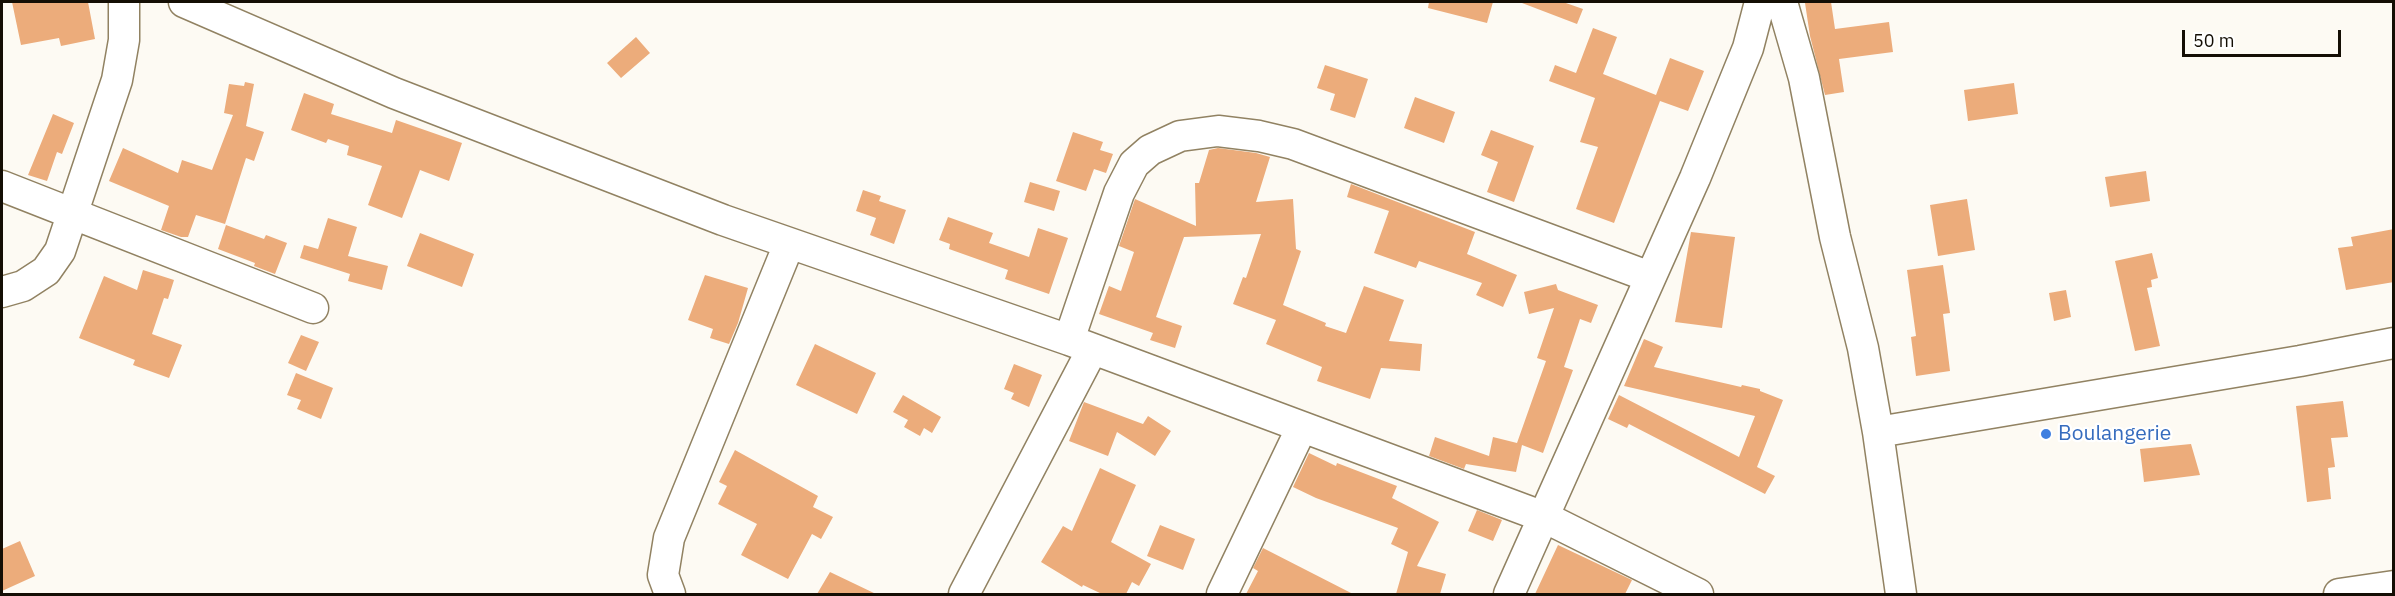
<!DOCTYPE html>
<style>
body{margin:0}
#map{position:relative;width:2395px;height:596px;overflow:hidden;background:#fdfaf3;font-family:"IBM Plex Sans",sans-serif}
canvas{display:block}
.frame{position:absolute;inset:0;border:3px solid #140e04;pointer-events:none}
.scale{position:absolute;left:2182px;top:30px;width:159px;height:27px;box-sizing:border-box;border:3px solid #140e04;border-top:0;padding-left:8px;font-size:18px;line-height:21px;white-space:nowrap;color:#140e04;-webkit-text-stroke:4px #fff;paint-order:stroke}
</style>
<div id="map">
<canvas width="2395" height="596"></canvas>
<div class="frame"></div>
<div class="scale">50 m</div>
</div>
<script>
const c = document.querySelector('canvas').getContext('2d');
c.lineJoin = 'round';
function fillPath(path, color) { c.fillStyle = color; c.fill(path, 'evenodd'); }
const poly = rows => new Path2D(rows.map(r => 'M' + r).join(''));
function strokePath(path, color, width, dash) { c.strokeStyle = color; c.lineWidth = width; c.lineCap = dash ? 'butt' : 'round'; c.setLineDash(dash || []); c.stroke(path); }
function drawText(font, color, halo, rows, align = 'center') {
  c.font = font + ' "IBM Plex Sans",sans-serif'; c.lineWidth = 4.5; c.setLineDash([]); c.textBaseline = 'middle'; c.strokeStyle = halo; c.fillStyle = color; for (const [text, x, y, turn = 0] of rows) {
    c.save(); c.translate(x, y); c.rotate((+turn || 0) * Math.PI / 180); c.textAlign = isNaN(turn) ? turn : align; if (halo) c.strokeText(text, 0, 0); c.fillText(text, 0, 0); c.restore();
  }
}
const building = poly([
 [12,2,88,2,95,39,61,46,59,38,21,45],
 [1429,2,1493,2,1487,23,1428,8],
 [1522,2,1563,2,1583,9,1577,24,1522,3],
 [1819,2,1831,2,1835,29,1889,22,1893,52,1839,59,1844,92,1825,95,1810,36,1805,3],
 [1593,28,1617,37,1603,74,1656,95,1670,58,1704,71,1688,111,1660,101,1614,223,1576,209,1598,147,1580,142,1595,98,1549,81,1555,65,1576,73],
 [636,37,650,53,621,78,607,63],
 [1325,65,1368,79,1355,118,1330,110,1335,94,1317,88],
 [245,82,254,84,246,126,264,132,254,161,246,158,225,224,196,215,188,237,181,237,161,230,169,206,109,181,123,148,178,173,182,160,212,170,233,115,224,113,229,84,244,86],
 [2014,83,2018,114,1968,121,1964,90],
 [304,93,334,104,331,114,392,133,396,120,462,143,449,181,420,170,402,218,368,205,382,166,347,155,349,146,328,139,326,143,291,130],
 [1415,97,1455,112,1444,143,1404,128],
 [53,114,74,123,62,154,57,152,47,181,28,175],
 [1491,130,1534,146,1514,202,1487,192,1498,162,1481,155],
 [1073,132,1103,142,1100,150,1113,154,1106,173,1094,169,1086,191,1056,181],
 [1218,148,1256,153,1270,157,1256,202,1293,199,1296,249,1301,251,1283,305,1326,323,1325,326,1346,333,1364,286,1404,300,1389,341,1422,344,1420,371,1381,368,1370,399,1317,381,1322,367,1266,344,1276,320,1233,304,1243,277,1246,278,1261,234,1184,237,1156,317,1182,326,1175,348,1150,340,1153,333,1099,314,1109,286,1121,291,1134,252,1119,246,1135,199,1196,226,1195,183,1199,183,1209,150],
 [2146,171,2150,201,2110,207,2105,177],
 [1030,182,1060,191,1054,211,1024,202],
 [1351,184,1475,232,1467,254,1517,275,1503,307,1476,295,1482,283,1419,261,1416,268,1374,253,1389,211,1347,197],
 [863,190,881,196,879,201,906,210,894,244,870,235,876,218,856,211],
 [1967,199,1975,250,1938,256,1930,205],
 [948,217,993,233,989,243,1029,257,1038,228,1068,238,1049,294,1005,279,1008,270,949,249,950,244,939,240],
 [328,218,357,227,348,256,388,266,382,290,348,281,350,274,300,258,304,245,318,249],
 [226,225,264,239,266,235,287,243,275,274,254,266,255,263,218,249],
 [2394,229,2394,282,2346,290,2338,248,2353,246,2351,237],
 [1691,232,1735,237,1722,328,1675,322],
 [420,233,474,254,462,287,407,266],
 [2152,253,2158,278,2151,280,2152,287,2147,288,2160,346,2135,351,2115,261],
 [1943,265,1950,313,1943,314,1950,371,1916,376,1911,337,1916,336,1907,270],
 [143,270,174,280,168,299,164,298,152,334,182,345,169,378,133,365,135,360,79,338,104,276,137,290],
 [705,275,748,288,738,323,729,344,710,338,713,329,688,320],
 [1556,284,1558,290,1598,305,1591,323,1580,319,1564,367,1573,370,1543,453,1522,445,1516,472,1466,464,1464,469,1429,456,1435,437,1489,456,1493,437,1517,443,1546,361,1537,358,1554,308,1529,314,1524,292],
 [2066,290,2071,317,2054,321,2049,293],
 [301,335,319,342,306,371,288,363],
 [1644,339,1663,347,1654,367,1741,387,1742,385,1760,389,1760,391,1783,400,1757,467,1775,476,1765,494,1629,424,1627,428,1608,419,1619,395,1739,457,1755,416,1624,386],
 [815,344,876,373,857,414,796,385],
 [1014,364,1042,375,1029,407,1011,399,1014,393,1004,389],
 [296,373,333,388,321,419,297,409,301,400,287,395],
 [903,395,941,417,932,433,924,428,920,436,904,427,908,420,893,412],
 [2343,401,2348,437,2331,438,2335,467,2328,468,2331,499,2307,502,2296,406],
 [1084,402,1143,424,1148,416,1171,431,1155,456,1117,432,1108,456,1069,441],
 [2191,444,2200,475,2144,482,2140,449],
 [735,450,818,496,813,507,833,517,821,539,812,534,788,579,741,555,757,524,718,504,727,486,719,482],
 [1309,453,1336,466,1337,463,1397,486,1392,498,1439,522,1417,566,1446,574,1440,594,1396,594,1408,552,1391,544,1398,528,1316,498,1293,487],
 [1100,468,1136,485,1111,542,1151,564,1139,586,1132,582,1126,594,1102,594,1083,585,1082,587,1041,562,1063,526,1072,531],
 [1477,510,1502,520,1493,541,1468,531],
 [1160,525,1195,539,1183,570,1147,556],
 [20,541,35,576,2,591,2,549],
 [1558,545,1632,580,1625,594,1535,594],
 [1263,548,1353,594,1246,594,1258,571,1253,568],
 [830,572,876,594,817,594]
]);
const minor = poly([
 [184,2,394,93,723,220,1069,340,1544,517,1698,594],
 [1782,2,1804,78,1835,237,1863,348,1878,432,1901,594],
 [2,186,313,308],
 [2,292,23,286,46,271,60,251,117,80,124,40,124,2],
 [1069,340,1119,193,1134,164,1150,150,1180,136,1218,131,1259,136,1293,144,1650,277],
 [1878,432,2300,361,2394,343],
 [670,594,663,575,669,538,789,244],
 [964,594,1092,350],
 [1222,594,1302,427],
 [1509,594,1695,178,1748,48,1760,2],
 [2339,594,2394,586]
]);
const markers = [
 [2046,434,6,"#3f7fe0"]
];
const shopNames = [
 ["Boulangerie",2058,434]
];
fillPath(building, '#ecac7b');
strokePath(minor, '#918262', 33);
strokePath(minor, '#fff', 30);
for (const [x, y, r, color] of markers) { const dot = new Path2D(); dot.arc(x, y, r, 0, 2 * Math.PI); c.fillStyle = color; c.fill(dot); strokePath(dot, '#fff', 2); }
drawText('21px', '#366cbe', '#fff', shopNames, 'left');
</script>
